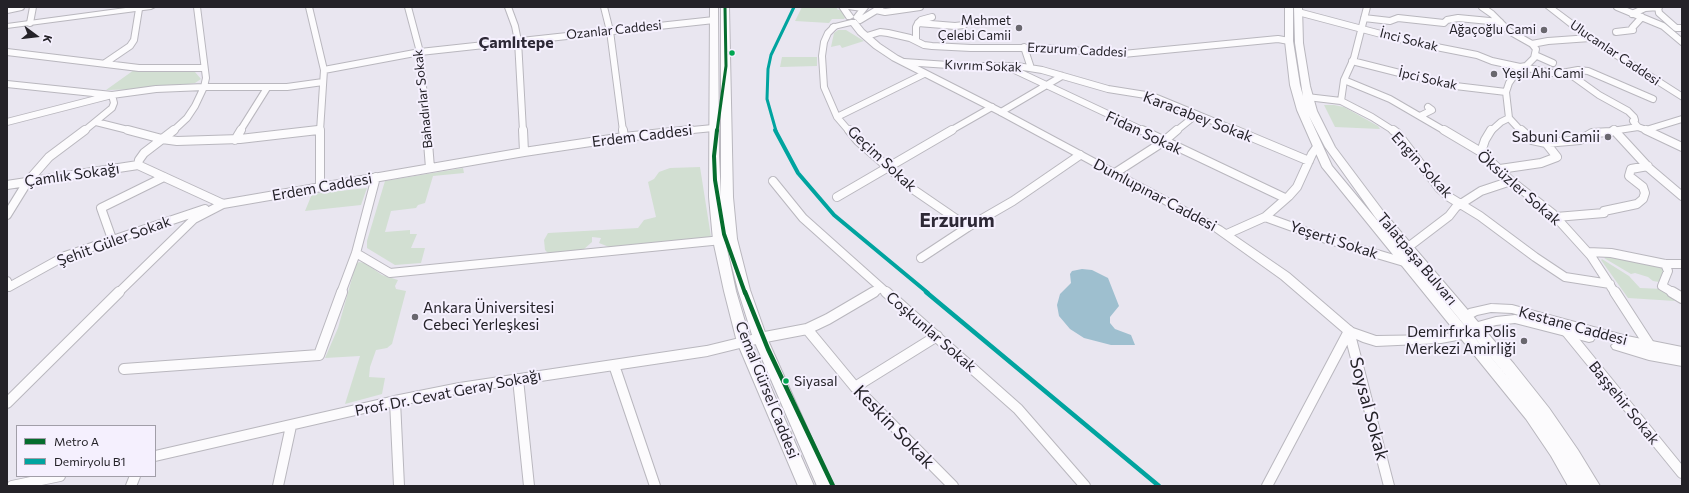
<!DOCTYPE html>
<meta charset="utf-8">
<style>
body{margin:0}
#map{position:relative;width:1689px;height:493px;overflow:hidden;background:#e9e6f0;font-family:Commissioner,sans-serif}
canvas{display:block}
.frame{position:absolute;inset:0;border:8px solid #242228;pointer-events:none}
.legend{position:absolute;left:16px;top:425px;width:140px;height:52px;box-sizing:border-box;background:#f5f0fe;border:1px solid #a19ea8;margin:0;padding:5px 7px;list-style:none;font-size:12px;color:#242228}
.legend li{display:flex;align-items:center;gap:8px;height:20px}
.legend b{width:20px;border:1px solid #a19ea8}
.north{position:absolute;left:16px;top:16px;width:40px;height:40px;-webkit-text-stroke:3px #f5f0fe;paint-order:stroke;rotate:105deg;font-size:11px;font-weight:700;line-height:16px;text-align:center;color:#242228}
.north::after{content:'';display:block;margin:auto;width:14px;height:18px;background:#242228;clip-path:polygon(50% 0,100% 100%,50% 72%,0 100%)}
</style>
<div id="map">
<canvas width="1689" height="493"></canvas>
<div class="frame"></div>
<ul class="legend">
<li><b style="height:5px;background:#056d2e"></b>Metro A</li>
<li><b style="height:5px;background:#00a49f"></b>Demiryolu B1</li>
</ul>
<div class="north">K</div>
</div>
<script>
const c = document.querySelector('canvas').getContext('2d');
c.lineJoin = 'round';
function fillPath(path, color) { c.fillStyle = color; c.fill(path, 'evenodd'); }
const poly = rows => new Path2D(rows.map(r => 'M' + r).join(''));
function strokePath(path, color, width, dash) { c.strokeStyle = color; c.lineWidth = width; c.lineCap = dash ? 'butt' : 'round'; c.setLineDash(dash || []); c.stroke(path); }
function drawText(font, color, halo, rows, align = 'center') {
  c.font = font + ' Commissioner,sans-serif'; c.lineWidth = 4; c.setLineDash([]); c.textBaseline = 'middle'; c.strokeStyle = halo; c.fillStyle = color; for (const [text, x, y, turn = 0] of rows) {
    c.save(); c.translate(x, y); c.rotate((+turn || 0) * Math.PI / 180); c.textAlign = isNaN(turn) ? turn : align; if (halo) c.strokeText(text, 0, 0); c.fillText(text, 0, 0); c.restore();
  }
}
const green = poly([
 [802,7,836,7,838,10,842,9,846,16,844,19,832,19,829,23,795,21],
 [838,30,846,30,864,41,842,48,840,45,831,47,834,33],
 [782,57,817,57,817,66,780,67],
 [134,70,195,72,201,79,195,83,175,86,145,89,106,90],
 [1324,105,1334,105,1344,107,1378,126,1380,129,1335,127],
 [700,167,711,237,609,247,599,243,601,238,592,237,592,242,583,250,548,253,545,250,544,240,548,233,638,228,644,220,656,217,648,182,654,179,659,172,670,168],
 [463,168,464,173,433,176,425,203,418,205,416,208,391,211,385,232,410,230,410,234,417,234,411,248,425,248,421,263,395,265,367,248,367,241,385,181],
 [367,188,361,205,305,211,312,194],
 [1610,254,1661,267,1664,269,1659,282,1653,281,1648,277,1635,273,1631,274,1604,258],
 [1602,259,1629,276,1640,288,1663,289,1675,301,1628,298,1601,260],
 [359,262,365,263,382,275,398,280,395,286,396,289,406,291,392,344,387,348,376,350,370,367,369,377,385,378,382,394,345,404,360,356,325,358,338,328,356,264]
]);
const water = poly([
 [1082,269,1092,270,1108,278,1119,306,1110,317,1110,323,1115,329,1131,335,1135,345,1111,345,1084,338,1070,329,1059,316,1057,305,1060,294,1071,283,1070,274,1072,271]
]);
const minorFar2 = poly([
 [309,7,324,70,320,131],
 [408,7,420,52,427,131],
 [508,7,515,26,518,41,523,131],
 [604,7,610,31,623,131],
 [1482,7,1492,14,1509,31,1532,44,1536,49,1534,58,1526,66,1520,67,1509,83,1506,92,1509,118],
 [1617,7,1663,26,1682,42],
 [1658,7,1659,13,1676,28,1682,28],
 [7,10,21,7],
 [876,10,885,12,920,7],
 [1298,12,1411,42,1477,55,1492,61,1520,67],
 [1632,14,1645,8,1659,7],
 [857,17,865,7],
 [1364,18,1390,21,1398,18,1444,23,1447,20,1458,18,1500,22],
 [860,20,880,8],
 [30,23,33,7],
 [918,23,955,26,964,25],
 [834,27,828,33,824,42,822,56,824,87,837,117,849,131],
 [1616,32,1633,30,1632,28,1642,17],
 [867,36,880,32,888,33,910,38,924,45,932,46,971,48,1044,48,1123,54,1278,39,1289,41],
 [916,40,916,27,918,23,921,20,932,17],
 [1532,44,1548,41,1590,38],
 [1024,47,1031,68],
 [7,52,139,68,204,68],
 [1535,55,1553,63],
 [1352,61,1447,85,1506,92],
 [904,62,963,66,1017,66,1042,70,1108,89,1152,96,1237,131],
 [105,63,130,46,134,40,139,9],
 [1006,66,1144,131],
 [1522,67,1552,73,1567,72,1599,95,1628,111,1634,117,1635,120,1633,121,1638,127],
 [324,70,420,52,714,20],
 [1567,72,1578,70,1588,71,1653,99],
 [1344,80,1390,99,1445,131],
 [7,84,112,95,156,89,204,87,287,87,323,82],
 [1307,97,1341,101,1372,117,1394,131],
 [1341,101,1344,80,1354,58,1367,7],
 [1001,112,1062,76],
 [1420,116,1432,110,1428,107],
 [837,117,924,74],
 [1509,118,1521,131],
 [7,122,112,95,114,103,112,108,84,131],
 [96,122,132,131],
 [1614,130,1615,131],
 [1646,130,1648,131],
 [173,131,187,118,195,106,204,87,206,78,197,7],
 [240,131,267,88],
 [310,131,320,130],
 [682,131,713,128],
 [950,131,992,107],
 [1176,131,1196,115],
 [1491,131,1501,122,1509,118],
 [1612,131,1638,127,1646,130,1682,119]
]);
const minorFar1 = poly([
 [128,130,162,139,177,141,240,139,318,130],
 [174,130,144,153,139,160,138,165,223,204],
 [320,130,320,187],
 [427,130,430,168],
 [523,130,524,152],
 [623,130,624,137],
 [849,130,858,141,914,190,968,227],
 [1142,130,1285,198],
 [1235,130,1309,161],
 [1393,130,1397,133,1439,188,1449,197,1480,216,1535,257,1565,277,1610,284],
 [1444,130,1481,152,1511,181,1553,214,1591,256,1615,293],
 [1521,130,1532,140,1546,143],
 [1614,130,1649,168,1682,196],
 [1646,130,1682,147],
 [235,140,241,130],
 [1481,152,1485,140,1491,130],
 [1500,169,1541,163,1557,157,1546,143,1580,140,1592,133,1611,132,1614,130],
 [1115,173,1163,142,1177,130],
 [773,181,803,218,887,293],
 [7,185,138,165],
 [837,197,952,130],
 [7,215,28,181,49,157,85,130],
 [1265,217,1326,239,1404,262],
 [1556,217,1604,213,1604,211,1637,204,1643,199,1645,193,1643,187,1629,176,1631,169,1648,166],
 [1227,234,1265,217,1289,196,1297,187,1312,154,1317,147],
 [112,239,101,208,164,177],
 [1407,248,1449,216,1456,207,1481,191,1511,181],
 [1588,252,1611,253,1665,264,1682,264],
 [356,253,390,273,722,240],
 [921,258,968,227,1013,201,1080,155],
 [1665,264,1668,271,1662,286,1674,293],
 [7,281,9,287,65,256,205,209],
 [118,293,194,219,223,204,524,152,624,137,691,130],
 [341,293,356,253,376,177],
 [872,293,881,288]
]);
const minor = poly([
 [886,292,1018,409,1085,486],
 [1615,292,1650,346],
 [1672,292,1682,298],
 [807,329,855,387,953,486],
 [1349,331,1389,486],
 [1567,332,1682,473],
 [614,365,655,486],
 [124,369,319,355,342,292],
 [518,379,529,486],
 [855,387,937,336],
 [395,401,399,486],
 [7,403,119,292],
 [155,456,395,401,460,388,707,351,760,338,807,329,828,319,874,292],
 [12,486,60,476],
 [131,486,135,476],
 [278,486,291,426],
 [1267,486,1349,331]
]);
const secondary = poly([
 [133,7,155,7,151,9,7,28,7,24,133,7],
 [839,7,863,7,866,9,862,11,848,9,854,17,850,19,847,19,839,7],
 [1545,7,1554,7,1593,36,1682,93,1682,100,1587,40,1545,7],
 [851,20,856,20,864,30,880,44,898,56,1004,110,1222,227,1289,273,1353,328,1376,336,1441,335,1456,332,1464,329,1468,330,1470,333,1463,339,1441,343,1376,346,1363,342,1345,334,1281,279,1214,231,998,114,892,60,874,48,858,34,851,25,834,29,830,27,831,25,851,20],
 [1491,304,1512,305,1627,336,1682,347,1682,366,1649,360,1613,349,1611,346,1615,342,1594,336,1595,338,1593,341,1589,342,1515,323,1496,325,1475,331,1471,330,1469,327,1471,324,1496,317,1515,315,1540,321,1512,313,1491,312,1477,315,1466,321,1462,320,1460,317,1469,309,1491,304]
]);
const primary = poly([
 [710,7,718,7,719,156,721,197,725,240,736,291,751,342,814,486,798,486,737,342,724,291,713,240,709,197,710,7],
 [721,7,729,7,733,197,737,239,750,290,767,338,833,486,817,486,753,338,738,290,725,239,721,197,721,7],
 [1285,7,1293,7,1293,41,1300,85,1303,96,1295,43,1294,7,1302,7,1303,43,1310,86,1317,111,1335,147,1383,211,1514,364,1549,408,1578,450,1600,486,1568,486,1551,456,1526,419,1322,167,1297,110,1290,85,1285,41,1285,7],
 [1309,116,1325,147,1375,217,1514,385,1332,166,1309,116]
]);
const rail1Far2 = poly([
 [776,131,767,99,768,69,771,55,794,7]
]);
const rail1Far1 = poly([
 [775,130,798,173,834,215,928,293]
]);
const rail1 = poly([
 [926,292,1159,486]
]);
const metro1Far2 = poly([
 [717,131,726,66,725,7]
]);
const metro1Far1 = poly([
 [717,130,714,156,715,180,724,234,745,293]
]);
const metro1 = poly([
 [745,292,768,349,833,486]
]);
const markers = [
 [1019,28,4,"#69676e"],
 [1544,30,4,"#69676e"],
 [732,53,3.5,"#00a651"],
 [1494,74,4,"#69676e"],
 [1608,137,4,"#69676e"],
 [415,317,4,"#69676e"],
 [1524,341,4,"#69676e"],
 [786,381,3.5,"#00a651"]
];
const farPoinames = [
 ["Mehmet",1011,21],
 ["Çelebi Camii",1011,36],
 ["Ağaçoğlu Cami",1536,30],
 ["Yeşil Ahi Cami",1502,74,"left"]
];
const farStreetnames = [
 ["Ozanlar Caddesi",614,30,-6],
 ["İnci Sokak",1409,40,14],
 ["Erzurum Caddesi",1077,50,3],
 ["Ulucanlar Caddesi",1615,53,34],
 ["Kıvrım Sokak",983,66,2],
 ["İpci Sokak",1428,79,13],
 ["Bahadırlar Sokak",423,99,-96]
];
const busNames = [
 ["Siyasal",794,381]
];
const streetNames = [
 ["Karacabey Sokak",1198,117,21],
 ["Fidan Sokak",1144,133,25],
 ["Erdem Caddesi",642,136,-7],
 ["Geçim Sokak",882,159,43],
 ["Engin Sokak",1422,165,48],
 ["Çamlık Sokağı",72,175,-8],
 ["Erdem Caddesi",322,187,-10],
 ["Öksüzler Sokak",1519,188,41],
 ["Dumlupınar Caddesi",1155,195,28],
 ["Yeşerti Sokak",1334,240,18],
 ["Şehit Güler Sokak",114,241,-20],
 ["Talatpaşa Bulvarı",1417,259,50],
 ["Kestane Caddesi",1573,326,15],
 ["Coşkunlar Sokak",931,332,41],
 ["Cemal Gürsel Caddesi",767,390,68],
 ["Prof. Dr. Cevat Geray Sokağı",448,393,-11],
 ["Başşehir Sokak",1624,403,51]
];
const poiNames = [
 ["Sabuni Camii",1600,137],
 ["Ankara Üniversitesi",423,308,"left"],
 ["Cebeci Yerleşkesi",423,325,"left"],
 ["Demirfırka Polis",1516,332],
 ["Merkezi Amirliği",1516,349]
];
const farDistrictnames = [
 ["Çamlıtepe",516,43]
];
const nearStreetnames = [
 ["Soysal Sokak",1369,409,75],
 ["Keskin Sokak",894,427,46]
];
const districtNames = [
 ["Erzurum",957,221]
];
fillPath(green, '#d2dfd2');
fillPath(water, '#9ebfcf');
strokePath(minorFar2, '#b9b7be', 8);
strokePath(minorFar1, '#b9b7be', 10);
strokePath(minor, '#b9b7be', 12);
strokePath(secondary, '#b9b7be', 2);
strokePath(primary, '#b9b7be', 2);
strokePath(minorFar2, '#fcfbfd', 6);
strokePath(minorFar1, '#fcfbfd', 8);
strokePath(minor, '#fcfbfd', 10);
fillPath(secondary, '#fcfbfd');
fillPath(primary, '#fcfbfd');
strokePath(rail1Far2, '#00a49f', 3);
strokePath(rail1Far1, '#00a49f', 4);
strokePath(rail1, '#00a49f', 4.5);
strokePath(metro1Far2, '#056d2e', 3);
strokePath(metro1Far1, '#056d2e', 4);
strokePath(metro1, '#056d2e', 4.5);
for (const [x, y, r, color] of markers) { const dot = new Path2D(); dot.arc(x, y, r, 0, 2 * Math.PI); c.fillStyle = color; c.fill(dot); strokePath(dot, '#f5f0fe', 1.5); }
drawText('13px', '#242228', '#f5f0fe', farPoinames, 'right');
drawText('13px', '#242228', '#f5f0fe', farStreetnames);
drawText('14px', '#242228', '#f5f0fe', busNames, 'left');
drawText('15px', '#242228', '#f5f0fe', streetNames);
drawText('15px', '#242228', '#f5f0fe', poiNames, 'right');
drawText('bold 16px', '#2e2937', '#f5f0fe', farDistrictnames);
drawText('18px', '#242228', '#f5f0fe', nearStreetnames);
drawText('bold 19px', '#2e2937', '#f5f0fe', districtNames);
</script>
